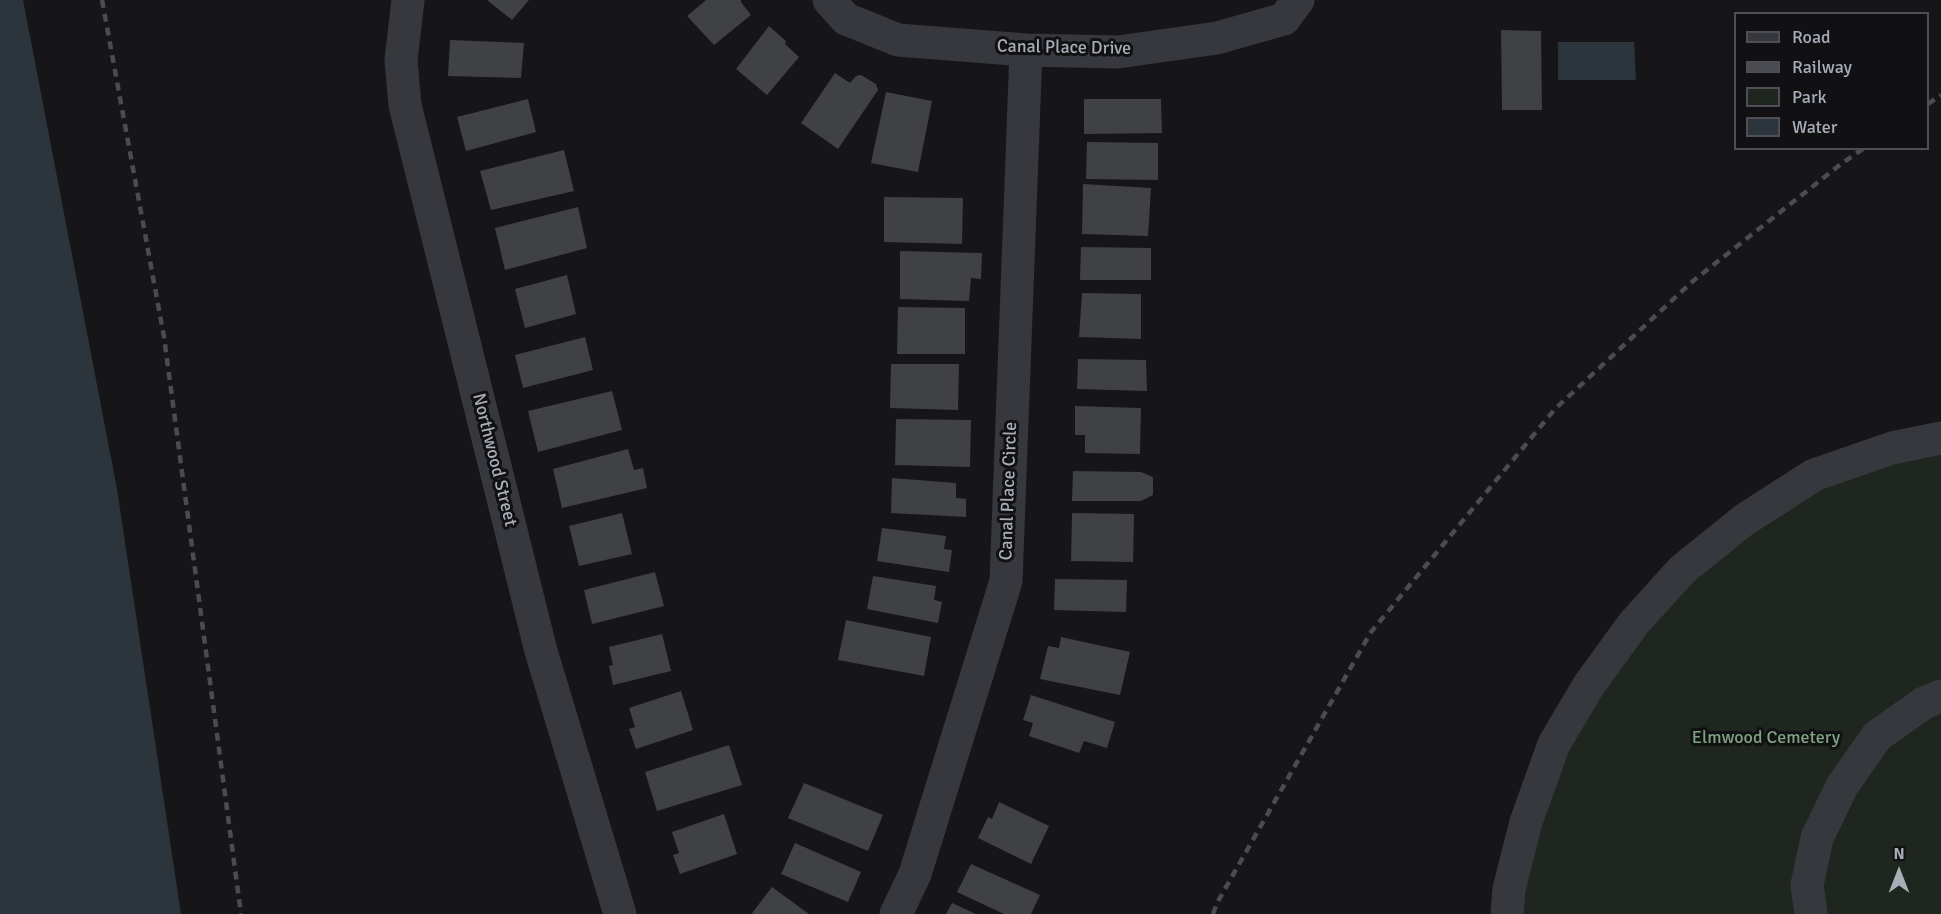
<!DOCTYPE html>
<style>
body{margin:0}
#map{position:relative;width:1941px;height:914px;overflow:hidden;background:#161618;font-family:Signika,sans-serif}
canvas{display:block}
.legend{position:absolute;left:1734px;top:12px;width:195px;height:138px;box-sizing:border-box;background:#111113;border:2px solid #4d4f55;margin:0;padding:8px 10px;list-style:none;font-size:18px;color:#a8adb8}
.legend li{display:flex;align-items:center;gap:12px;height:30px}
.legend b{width:30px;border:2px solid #4d4f55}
.north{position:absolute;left:1869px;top:842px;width:60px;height:60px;-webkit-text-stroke:4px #111113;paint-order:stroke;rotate:0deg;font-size:16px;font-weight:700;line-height:24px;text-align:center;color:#a8adb8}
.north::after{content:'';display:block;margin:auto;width:21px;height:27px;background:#a8adb8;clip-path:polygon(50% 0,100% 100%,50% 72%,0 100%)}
</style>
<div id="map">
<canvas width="1941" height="914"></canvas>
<ul class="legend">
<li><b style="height:8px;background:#37383d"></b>Road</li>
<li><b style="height:8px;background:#4a4c52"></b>Railway</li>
<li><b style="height:16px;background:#1e261f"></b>Park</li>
<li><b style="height:16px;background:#2c353c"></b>Water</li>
</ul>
<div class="north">N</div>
</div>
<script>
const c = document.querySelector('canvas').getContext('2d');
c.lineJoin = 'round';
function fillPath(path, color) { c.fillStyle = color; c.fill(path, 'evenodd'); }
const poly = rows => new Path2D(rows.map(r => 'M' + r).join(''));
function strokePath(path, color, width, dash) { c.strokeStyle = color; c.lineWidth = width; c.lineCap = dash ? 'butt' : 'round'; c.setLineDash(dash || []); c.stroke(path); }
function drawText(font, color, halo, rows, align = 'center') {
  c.font = font + ' Signika,sans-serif'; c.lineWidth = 6; c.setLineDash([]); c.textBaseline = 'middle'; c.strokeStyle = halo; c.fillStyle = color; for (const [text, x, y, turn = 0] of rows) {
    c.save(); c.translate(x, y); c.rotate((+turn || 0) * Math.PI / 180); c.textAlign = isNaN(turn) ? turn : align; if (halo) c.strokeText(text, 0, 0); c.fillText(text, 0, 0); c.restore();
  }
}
const green = poly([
 [1941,438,1941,914,1507,914,1589,685,1744,520]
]);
const water = poly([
 [0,0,23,0,117,489,181,914,0,914],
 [1558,42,1634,42,1636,80,1558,80]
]);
const building = poly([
 [487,0,529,0,512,20],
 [706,0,741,0,741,2,751,15,714,45,687,16],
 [769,26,786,41,785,44,799,57,767,95,736,69],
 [1501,30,1541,31,1542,110,1502,110],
 [450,40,524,43,521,78,448,76],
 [835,73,850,83,856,76,861,75,876,84,878,90,838,149,801,123],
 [886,92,932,101,918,172,871,163],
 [528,99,536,132,466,151,457,117],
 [1084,99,1161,99,1162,133,1084,134],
 [1087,142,1158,143,1158,180,1086,179],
 [564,150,574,191,491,210,480,171],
 [1083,184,1151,188,1148,236,1082,234],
 [884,197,963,198,962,244,884,242],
 [578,207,587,248,505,270,495,228],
 [1081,247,1151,248,1151,280,1080,280],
 [900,251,982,253,981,279,971,278,969,301,900,299],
 [567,275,576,314,525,328,515,289],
 [1082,293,1141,294,1141,339,1079,337],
 [898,307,965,308,965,354,897,354],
 [585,337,593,370,523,388,515,355],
 [1078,359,1146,360,1147,391,1077,389],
 [891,364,959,364,958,410,890,408],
 [612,391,622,430,538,452,528,411],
 [1075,406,1141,408,1140,454,1085,453,1085,435,1075,435],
 [896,419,971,420,970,467,895,465],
 [628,449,634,470,643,468,647,488,562,508,553,469],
 [1073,471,1141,472,1153,477,1153,495,1141,501,1072,501],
 [892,478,956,483,956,498,966,499,966,517,891,513],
 [622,513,632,554,579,566,569,526],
 [1072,513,1134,514,1133,562,1071,561],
 [882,528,946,536,944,549,952,550,949,572,877,561],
 [655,572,664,606,592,624,584,590],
 [873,576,936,586,934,600,942,602,938,623,867,609],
 [1055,579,1127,580,1126,612,1054,610],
 [846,620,931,637,924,676,838,660],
 [662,634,671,671,613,685,609,666,613,665,609,647],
 [1061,637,1130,652,1120,695,1040,679,1048,646,1059,648],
 [681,691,693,730,636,749,629,729,635,727,629,708],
 [1031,695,1115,722,1107,748,1084,741,1079,753,1029,736,1033,723,1023,720],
 [729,745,742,785,657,811,645,772],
 [804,783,883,815,868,851,788,818],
 [999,802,1049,826,1031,864,978,838,988,817,992,819],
 [724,814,737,854,680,874,673,855,679,853,672,832],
 [795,843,861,872,848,902,781,874],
 [971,864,1040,895,1031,914,1004,914,957,892],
 [772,887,809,914,753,914,752,913],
 [952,903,976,914,946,914]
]);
const minor = poly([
 [408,0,401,60,405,105,541,651,620,914],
 [829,0,846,19,898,40,1026,50,1118,52,1217,38,1284,19,1298,0],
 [896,914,915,874,1006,581,1026,50],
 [1507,914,1509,889,1526,822,1554,744,1589,685,1634,623,1682,570,1744,520,1814,475,1892,448,1941,438],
 [1811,914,1807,885,1817,838,1842,786,1877,736,1924,703,1941,696]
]);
const rail = poly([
 [102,0,164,337,241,914],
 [1928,104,1941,95],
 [1213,914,1217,903,1371,632,1555,409,1693,281,1841,164,1864,148]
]);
const streetNames = [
 ["Canal Place Drive",1064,48,1],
 ["Northwood Street",494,460,76],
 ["Canal Place Circle",1009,491,-88]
];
const parkNames = [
 ["Elmwood Cemetery",1766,738]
];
fillPath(green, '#1e261f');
fillPath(water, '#2c353c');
fillPath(building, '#404145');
strokePath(minor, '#37383d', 33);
strokePath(rail, '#4a4c52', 4.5, [8, 6]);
drawText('18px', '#a8adb8', '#111113', streetNames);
drawText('18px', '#7fa381', '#111113', parkNames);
</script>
